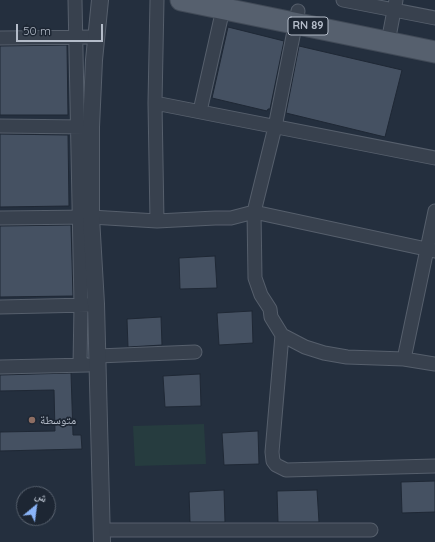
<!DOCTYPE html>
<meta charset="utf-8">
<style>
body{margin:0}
#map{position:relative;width:435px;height:542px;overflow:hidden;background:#242f3e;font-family:Quicksand,"Noto Naskh Arabic",sans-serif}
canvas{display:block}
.north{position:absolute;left:16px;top:486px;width:40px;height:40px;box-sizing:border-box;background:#1d2633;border:1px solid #59626f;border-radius:50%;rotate:29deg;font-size:11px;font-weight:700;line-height:16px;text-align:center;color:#b4bcc9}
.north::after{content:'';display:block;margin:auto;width:14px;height:18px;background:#8ab4f8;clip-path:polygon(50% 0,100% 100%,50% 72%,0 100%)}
.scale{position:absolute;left:16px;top:24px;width:87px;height:18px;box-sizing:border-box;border:2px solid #b4bcc9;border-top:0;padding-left:5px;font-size:12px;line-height:14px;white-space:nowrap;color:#b4bcc9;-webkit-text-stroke:3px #1d2633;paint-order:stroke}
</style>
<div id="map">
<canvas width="435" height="542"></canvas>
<div class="north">ش</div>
<div class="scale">50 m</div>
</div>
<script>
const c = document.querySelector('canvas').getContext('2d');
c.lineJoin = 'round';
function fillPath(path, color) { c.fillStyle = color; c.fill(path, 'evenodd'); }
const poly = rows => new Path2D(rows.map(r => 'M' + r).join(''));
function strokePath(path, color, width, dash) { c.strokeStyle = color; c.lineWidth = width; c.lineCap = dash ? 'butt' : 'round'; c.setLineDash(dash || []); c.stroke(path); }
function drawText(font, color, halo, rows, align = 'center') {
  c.font = font + ' Quicksand,"Noto Naskh Arabic",sans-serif'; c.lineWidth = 3.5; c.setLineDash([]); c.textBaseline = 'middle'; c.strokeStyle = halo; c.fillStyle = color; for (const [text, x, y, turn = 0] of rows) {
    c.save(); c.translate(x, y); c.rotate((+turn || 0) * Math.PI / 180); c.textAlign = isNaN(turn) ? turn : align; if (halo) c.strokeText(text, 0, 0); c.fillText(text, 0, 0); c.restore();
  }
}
const green = poly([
 [204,424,206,464,135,466,133,426]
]);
const building = poly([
 [228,27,284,41,270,109,268,109,267,111,212,98,228,27],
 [67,45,68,115,0,115,0,46,67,45],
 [299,46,402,70,385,137,286,113,299,46],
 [0,134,68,135,69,206,0,207,0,134],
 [71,225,73,296,0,297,0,226,71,225],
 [215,256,217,288,180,289,179,258,215,256],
 [252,311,253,343,219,345,217,313,252,311],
 [161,317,162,345,128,347,127,319,161,317],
 [71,373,73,435,81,435,82,449,0,451,0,432,55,431,54,390,0,391,0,375,71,373],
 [200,374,201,406,165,407,163,376,200,374],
 [258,431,259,464,224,465,222,433,258,431],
 [435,481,435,512,402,513,401,482,435,481],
 [224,490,225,522,190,522,189,492,224,490],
 [317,490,319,522,278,522,277,491,317,490]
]);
const minor = poly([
 [75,0,81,305,80,365],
 [157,0,155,103,435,158],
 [343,0,435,18],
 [298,11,275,127,254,212,255,278,261,295,270,309,271,317,282,335,305,347,324,353,347,357,404,359,435,364],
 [0,38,96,37],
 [388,42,396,0],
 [155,103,157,221],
 [200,111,223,9],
 [0,126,85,127],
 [0,218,91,217,157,221,215,218,231,218,254,212,435,251],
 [0,307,88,305],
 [282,335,272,452,273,461,276,465,286,470,435,466],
 [98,356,195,352],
 [404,359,435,211],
 [0,367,88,365],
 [102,530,371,530]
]);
const tertiary = poly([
 [100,0,94,60,91,127,91,217,96,304,102,542]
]);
const primary = poly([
 [181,0,435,52]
]);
const markers = [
 [32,420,4,"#8d6e63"]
];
const shields = [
 [308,26,40]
];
const shieldNames = [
 ["RN 89",308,26]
];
const poiNames = [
 ["متوسطة",40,420]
];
fillPath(green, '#263c3f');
fillPath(building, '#455162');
strokePath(building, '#1f2835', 1);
strokePath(minor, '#565f6c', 15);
strokePath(tertiary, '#565f6c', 18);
strokePath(primary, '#414a57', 23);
strokePath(minor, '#38414e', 13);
strokePath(tertiary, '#38414e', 16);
strokePath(primary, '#56606e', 21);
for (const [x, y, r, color] of markers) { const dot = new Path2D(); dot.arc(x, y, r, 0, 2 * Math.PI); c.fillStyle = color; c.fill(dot); strokePath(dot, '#1d2633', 1.5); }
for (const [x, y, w] of shields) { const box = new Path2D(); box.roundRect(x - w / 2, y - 9, w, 18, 3); c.fillStyle = '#1d2633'; c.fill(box); strokePath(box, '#b4bcc9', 1); }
drawText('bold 11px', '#b4bcc9', null, shieldNames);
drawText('12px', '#b4bcc9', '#1d2633', poiNames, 'left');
</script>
